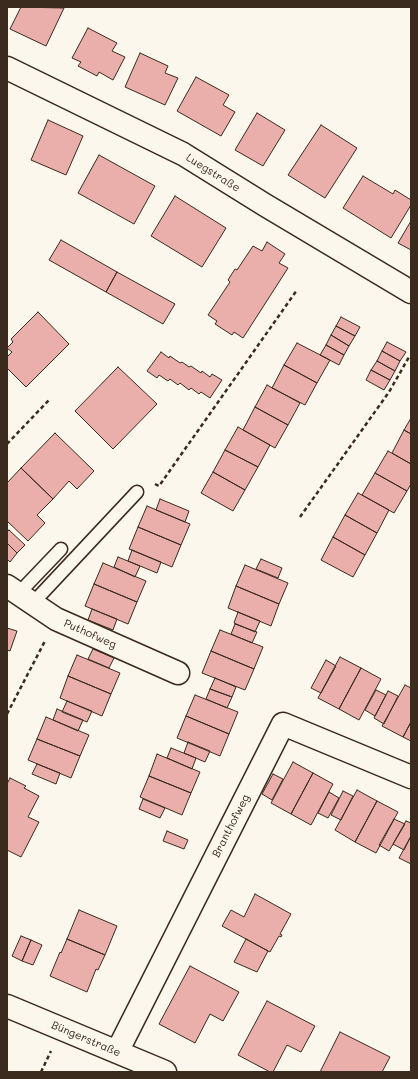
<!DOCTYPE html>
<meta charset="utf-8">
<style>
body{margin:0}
#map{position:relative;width:418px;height:1079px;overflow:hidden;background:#fbf7ec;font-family:Mali,sans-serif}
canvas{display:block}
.frame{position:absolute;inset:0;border:8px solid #3b2a1e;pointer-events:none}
</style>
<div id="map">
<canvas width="418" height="1079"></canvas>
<div class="frame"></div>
</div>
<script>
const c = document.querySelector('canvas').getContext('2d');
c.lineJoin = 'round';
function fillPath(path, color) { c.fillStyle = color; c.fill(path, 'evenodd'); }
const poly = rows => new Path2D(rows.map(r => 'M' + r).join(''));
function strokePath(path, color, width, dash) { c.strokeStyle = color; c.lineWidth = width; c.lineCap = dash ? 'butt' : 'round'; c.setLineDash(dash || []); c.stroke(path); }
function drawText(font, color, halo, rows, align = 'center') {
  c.font = font + ' Mali,sans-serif'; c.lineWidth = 3; c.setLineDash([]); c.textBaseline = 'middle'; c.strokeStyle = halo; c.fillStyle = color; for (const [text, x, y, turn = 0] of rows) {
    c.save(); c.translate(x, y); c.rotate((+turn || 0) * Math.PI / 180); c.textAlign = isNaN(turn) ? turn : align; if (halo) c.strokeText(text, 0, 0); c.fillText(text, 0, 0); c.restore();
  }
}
const building = poly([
 [21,7,64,8,46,46,10,29,21,7],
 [88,28,117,43,112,51,125,57,113,80,99,72,97,76,78,66,81,62,72,58,88,28],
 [140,53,168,66,165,73,178,78,165,105,125,87,140,53],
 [196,77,229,95,223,105,235,112,221,136,177,111,196,77],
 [257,113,285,130,263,166,235,150,257,113],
 [48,120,83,136,66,175,31,160,48,120],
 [321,125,357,148,325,198,288,175,321,125],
 [99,155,155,186,134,224,78,193,99,155],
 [363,176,393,194,395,190,411,200,411,205,391,238,343,208,363,176],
 [175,196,226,228,202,267,151,236,175,196],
 [411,221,411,250,398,243,411,221],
 [61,240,117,272,106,292,49,260,61,240],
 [267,242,285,254,279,263,288,268,243,338,234,332,232,335,215,324,217,321,208,315,230,282,228,280,235,269,237,270,253,246,262,251,267,242],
 [117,272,175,304,163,324,106,292,117,272],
 [38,312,69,344,26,387,7,368,7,357,12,352,7,348,13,342,11,339,38,312],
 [341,317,360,327,355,336,336,326,341,317],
 [336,326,355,336,349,346,331,335,336,326],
 [331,335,349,346,344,355,326,345,331,335],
 [387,342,406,352,400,361,382,351,387,342],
 [297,343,330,360,317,383,284,365,297,343],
 [326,345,344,355,339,365,320,355,326,345],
 [382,351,400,361,395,371,377,361,382,351],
 [161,352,169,358,170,356,180,363,182,362,189,367,191,366,201,373,202,371,210,377,212,374,222,380,210,398,201,392,199,394,191,388,189,390,180,383,178,385,170,379,168,381,159,375,157,378,147,371,161,352],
 [377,361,395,371,390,380,371,370,377,361],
 [284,365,317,383,305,405,272,388,284,365],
 [118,367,157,404,113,449,75,411,118,367],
 [371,370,390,380,384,390,366,380,371,370],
 [267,385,300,403,288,425,255,407,267,385],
 [255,407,288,425,275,448,243,430,255,407],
 [411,418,411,434,404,430,411,418],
 [238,427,270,445,258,467,225,450,238,427],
 [404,430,411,434,411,464,392,453,404,430],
 [55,433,94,471,77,489,69,481,53,499,21,468,55,433],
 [225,450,258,467,245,490,213,472,225,450],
 [388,451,411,464,411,484,407,491,375,473,388,451],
 [21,468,53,499,37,515,45,523,28,541,7,521,7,483,21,468],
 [213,472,245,490,233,511,201,493,213,472],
 [375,473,407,491,394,513,362,495,375,473],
 [358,493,389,510,377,533,345,515,358,493],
 [160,499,189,511,185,522,156,510,160,499],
 [147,506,190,524,181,545,138,527,147,506],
 [345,515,377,533,365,555,333,537,345,515],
 [138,527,181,545,172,567,129,549,138,527],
 [9,530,25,545,17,553,7,543,7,532,9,530],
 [333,537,365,555,353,577,321,560,333,537],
 [7,543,17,553,10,562,7,559,7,543],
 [132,550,161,562,157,573,128,561,132,550],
 [118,557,140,566,135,577,114,567,118,557],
 [261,559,282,568,278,578,256,569,261,559],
 [103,563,146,581,137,602,94,584,103,563],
 [245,565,288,583,279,604,236,586,245,565],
 [94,584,137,602,128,624,85,606,94,584],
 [236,586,279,604,271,626,228,608,236,586],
 [92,609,117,619,113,630,88,620,92,609],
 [238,612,260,621,255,632,234,623,238,612],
 [235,624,257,632,252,643,231,634,235,624],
 [7,628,17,631,10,651,7,650,7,628],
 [220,630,263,647,254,669,211,651,220,630],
 [93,649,114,658,109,668,88,659,93,649],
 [211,651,254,669,245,690,202,673,211,651],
 [77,655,120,673,111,694,68,676,77,655],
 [340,657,361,668,339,709,318,698,340,657],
 [326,660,336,666,321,693,311,688,326,660],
 [361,668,381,679,359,720,339,709,361,668],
 [68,676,111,694,102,716,60,698,68,676],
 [215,678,236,687,232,697,210,689,215,678],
 [405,685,411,688,411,722,403,737,382,726,405,685],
 [210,689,232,697,227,708,206,699,210,689],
 [376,690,386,695,375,716,365,710,376,690],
 [388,691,398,696,384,724,374,718,388,691],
 [195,695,238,712,229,734,186,716,195,695],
 [67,701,92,711,87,722,62,712,67,701],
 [57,709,83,720,78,731,53,720,57,709],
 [186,716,229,734,220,756,177,738,186,716],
 [46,717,89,735,80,756,37,739,46,717],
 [411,722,411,741,403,737,411,722],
 [37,739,80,756,71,778,28,760,37,739],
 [188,742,210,751,205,762,184,753,188,742],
 [171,748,196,758,192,769,167,758,171,748],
 [157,754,200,772,191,793,149,776,157,754],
 [293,762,313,773,291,814,271,803,293,762],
 [37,764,60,773,56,784,32,774,37,764],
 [313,773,333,784,311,825,291,814,313,773],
 [273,774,283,779,272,800,262,794,273,774],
 [149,776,191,793,182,815,140,797,149,776],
 [10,778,26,786,24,788,39,796,28,817,39,822,21,857,7,850,7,784,10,778],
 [357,790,377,801,355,842,335,830,357,790],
 [343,791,353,796,341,820,331,815,343,791],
 [329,792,339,798,328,818,318,813,329,792],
 [143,799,165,808,160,818,139,809,143,799],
 [377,801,398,812,376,853,355,842,377,801],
 [394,819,405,824,389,851,379,845,394,819],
 [406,821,411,823,411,836,404,850,393,844,406,821],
 [167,831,188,840,184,849,163,841,167,831],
 [411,836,411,864,399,858,411,836],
 [255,894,291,914,280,934,282,935,281,937,279,936,270,952,222,926,231,910,244,917,255,894],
 [79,910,117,926,105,955,67,939,79,910],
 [21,936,31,940,22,961,12,956,21,936],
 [67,939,105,955,98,970,96,969,87,992,50,976,60,952,61,953,67,939],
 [246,939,268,951,257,972,234,962,246,939],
 [31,940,42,945,33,965,22,961,31,940],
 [190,966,239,992,223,1021,210,1014,195,1043,159,1024,190,966],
 [267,1001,315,1026,301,1052,287,1045,273,1072,270,1072,238,1055,267,1001],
 [340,1032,390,1057,382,1072,320,1072,340,1032]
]);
const path = poly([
 [7,444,49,400],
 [155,484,159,486,297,290],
 [300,517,389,392,409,357],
 [7,714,45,641],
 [41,1072,51,1051]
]);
const lane = poly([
 [18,594,61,549],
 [32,604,137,492]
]);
const street = poly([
 [7,68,183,154,265,205,411,292],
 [7,586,56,619,178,673],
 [7,1006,165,1072],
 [117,1052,283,724,411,777]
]);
const streetNames = [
 ["Luegstraße",213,173,32],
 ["Puthofweg",90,634,24],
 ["Branthofweg",231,826,-63],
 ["Büngerstraße",86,1039,23]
];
fillPath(building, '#eaafab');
strokePath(building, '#3b2a1e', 1);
strokePath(lane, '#3b2a1e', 15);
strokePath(street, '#3b2a1e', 25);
strokePath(path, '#3b2a1e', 2.5, [4, 3]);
strokePath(lane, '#fbf7ec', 12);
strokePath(street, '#fbf7ec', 22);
drawText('11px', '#3b2a1e', '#fbf7ec', streetNames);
</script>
